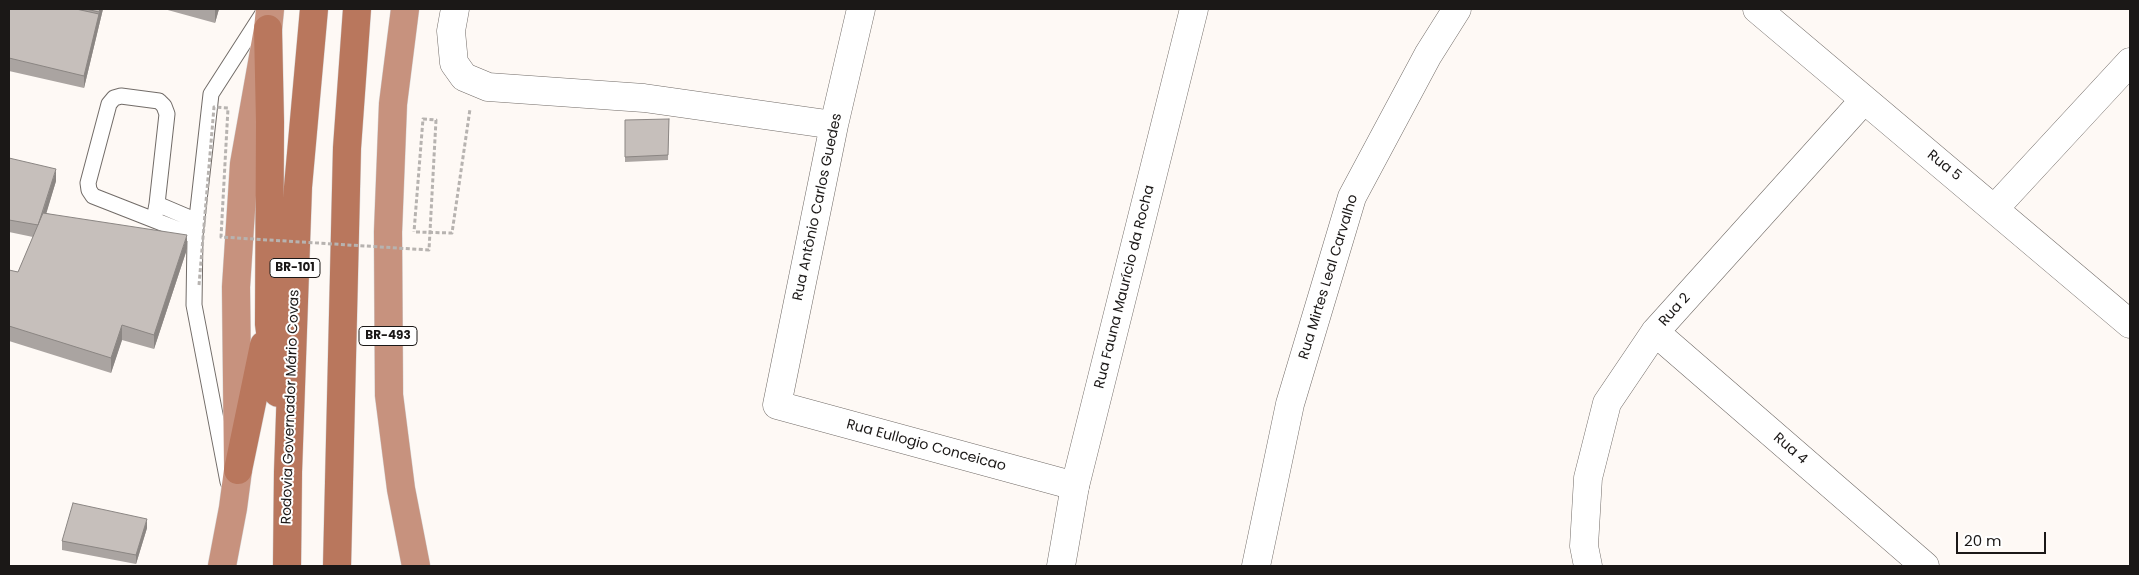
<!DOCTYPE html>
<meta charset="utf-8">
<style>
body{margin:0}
#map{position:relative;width:2139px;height:575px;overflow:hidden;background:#fef9f5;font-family:Poppins,sans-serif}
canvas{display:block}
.frame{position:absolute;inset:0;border:10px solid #1b1817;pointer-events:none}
.scale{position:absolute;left:1956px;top:532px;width:90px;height:22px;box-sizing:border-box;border:2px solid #1b1817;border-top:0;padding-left:6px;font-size:15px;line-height:18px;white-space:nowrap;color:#1b1817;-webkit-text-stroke:4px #fff;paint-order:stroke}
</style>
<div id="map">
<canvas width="2139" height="575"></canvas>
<div class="frame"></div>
<div class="scale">20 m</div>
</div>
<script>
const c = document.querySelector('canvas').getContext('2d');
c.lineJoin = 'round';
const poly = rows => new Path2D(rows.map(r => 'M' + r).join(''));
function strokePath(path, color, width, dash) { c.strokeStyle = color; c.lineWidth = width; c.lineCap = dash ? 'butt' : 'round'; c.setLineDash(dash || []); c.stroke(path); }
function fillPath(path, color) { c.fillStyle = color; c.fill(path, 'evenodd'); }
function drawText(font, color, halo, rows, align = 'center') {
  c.font = font + ' Poppins,sans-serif'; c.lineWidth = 4; c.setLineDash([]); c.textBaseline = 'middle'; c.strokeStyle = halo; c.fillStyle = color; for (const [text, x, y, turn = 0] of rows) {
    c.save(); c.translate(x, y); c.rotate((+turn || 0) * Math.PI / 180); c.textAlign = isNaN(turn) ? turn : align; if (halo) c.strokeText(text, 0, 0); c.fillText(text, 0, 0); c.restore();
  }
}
const path = poly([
 [416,232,452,233,470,109]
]);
const service = poly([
 [157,204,197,221],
 [154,220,157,204,167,114,164,106,159,101,121,96,114,98,109,104,88,183,89,190,93,196,195,236],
 [228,482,194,305,195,236,211,94,265,10]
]);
const minor = poly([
 [455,9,451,31,454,63,464,77,488,87,644,98,834,125],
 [861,9,834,125,777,405,1075,486],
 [1757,9,2130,324],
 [1995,208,2130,62],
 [1655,332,1925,566],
 [1256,566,1290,404,1352,197,1428,55,1457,9],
 [1588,566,1584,546,1588,478,1607,403,1655,332,1864,100]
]);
const tertiary = poly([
 [1061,566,1075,486,1194,9]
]);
const trunk = poly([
 [405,9,393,104,388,232,389,395,401,489,416,566],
 [222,566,233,508,238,470,236,287,244,164,268,29,270,9]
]);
const motorway = poly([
 [268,29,270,122,269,324,278,393],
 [238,470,264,345],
 [287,566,288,472,298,187,314,9],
 [337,566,347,148,357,9]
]);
const pathBridge = poly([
 [199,285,214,107,228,108,221,237,429,250,436,120,423,119,414,232]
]);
const wall = poly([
 [9,9,103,9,84,88,9,71],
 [164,9,219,9,215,23],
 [625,120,669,120,668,160,625,162],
 [9,158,56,181,46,213,187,249,154,349,122,340,111,373,9,341,9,270,18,272,33,237,9,232],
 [147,528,136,564,62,550,62,541]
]);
const shadedWall = poly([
 [100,9,103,9,84,88,84,76],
 [216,9,219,9,215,23,215,10],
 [56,169,56,181,39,238,39,225],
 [187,235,187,249,154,349,154,335],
 [122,325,122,340,111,373,111,358],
 [147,519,147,528,136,564,136,555]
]);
const building = poly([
 [9,9,76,9,99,14,84,76,9,58,9,9],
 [86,9,100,9,99,12,86,9],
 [669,119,668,155,625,157,625,120,669,119],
 [9,158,56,169,41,216,38,225,9,220,9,158],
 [43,213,187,235,154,335,122,325,111,358,9,326,9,270,18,272,43,213],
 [73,503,147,519,136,555,62,541,73,503]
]);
const shields = [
 [295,268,50],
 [388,336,58]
];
const shieldNames = [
 ["BR-101",295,268],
 ["BR-493",388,336]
];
const streetNames = [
 ["Rua 5",1944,166,39],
 ["Rua Antônio Carlos Guedes",818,207,-78],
 ["Rua Mirtes Leal Carvalho",1329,277,-73],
 ["Rua Fauna Maurício da Rocha",1125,287,-76],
 ["Rua 2",1675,310,-48],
 ["Rodovia Governador Mário Covas",291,407,-88],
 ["Rua Eullogio Conceicao",926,446,15],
 ["Rua 4",1790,449,41]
];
strokePath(service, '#726c68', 17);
strokePath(minor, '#726c68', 29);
strokePath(tertiary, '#726c68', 29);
strokePath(trunk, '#d6d5d5', 29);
strokePath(motorway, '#d6d5d5', 29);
strokePath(path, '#b7b3b0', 3, [4, 2.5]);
strokePath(service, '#fff', 15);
strokePath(minor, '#fff', 28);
strokePath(tertiary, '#fff', 28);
strokePath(trunk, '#c7927e', 28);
strokePath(motorway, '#b9775d', 28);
strokePath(pathBridge, '#b7b3b0', 3, [4, 2.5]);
fillPath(wall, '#aaa4a1');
fillPath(shadedWall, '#8b8683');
fillPath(building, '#c6bfbb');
strokePath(building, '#8b8683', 1);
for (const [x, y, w] of shields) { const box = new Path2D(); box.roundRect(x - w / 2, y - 9.5, w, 19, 4); c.fillStyle = '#fff'; c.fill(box); strokePath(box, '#1b1817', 1); }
drawText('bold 12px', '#1b1817', null, shieldNames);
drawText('14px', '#1b1817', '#fff', streetNames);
</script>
